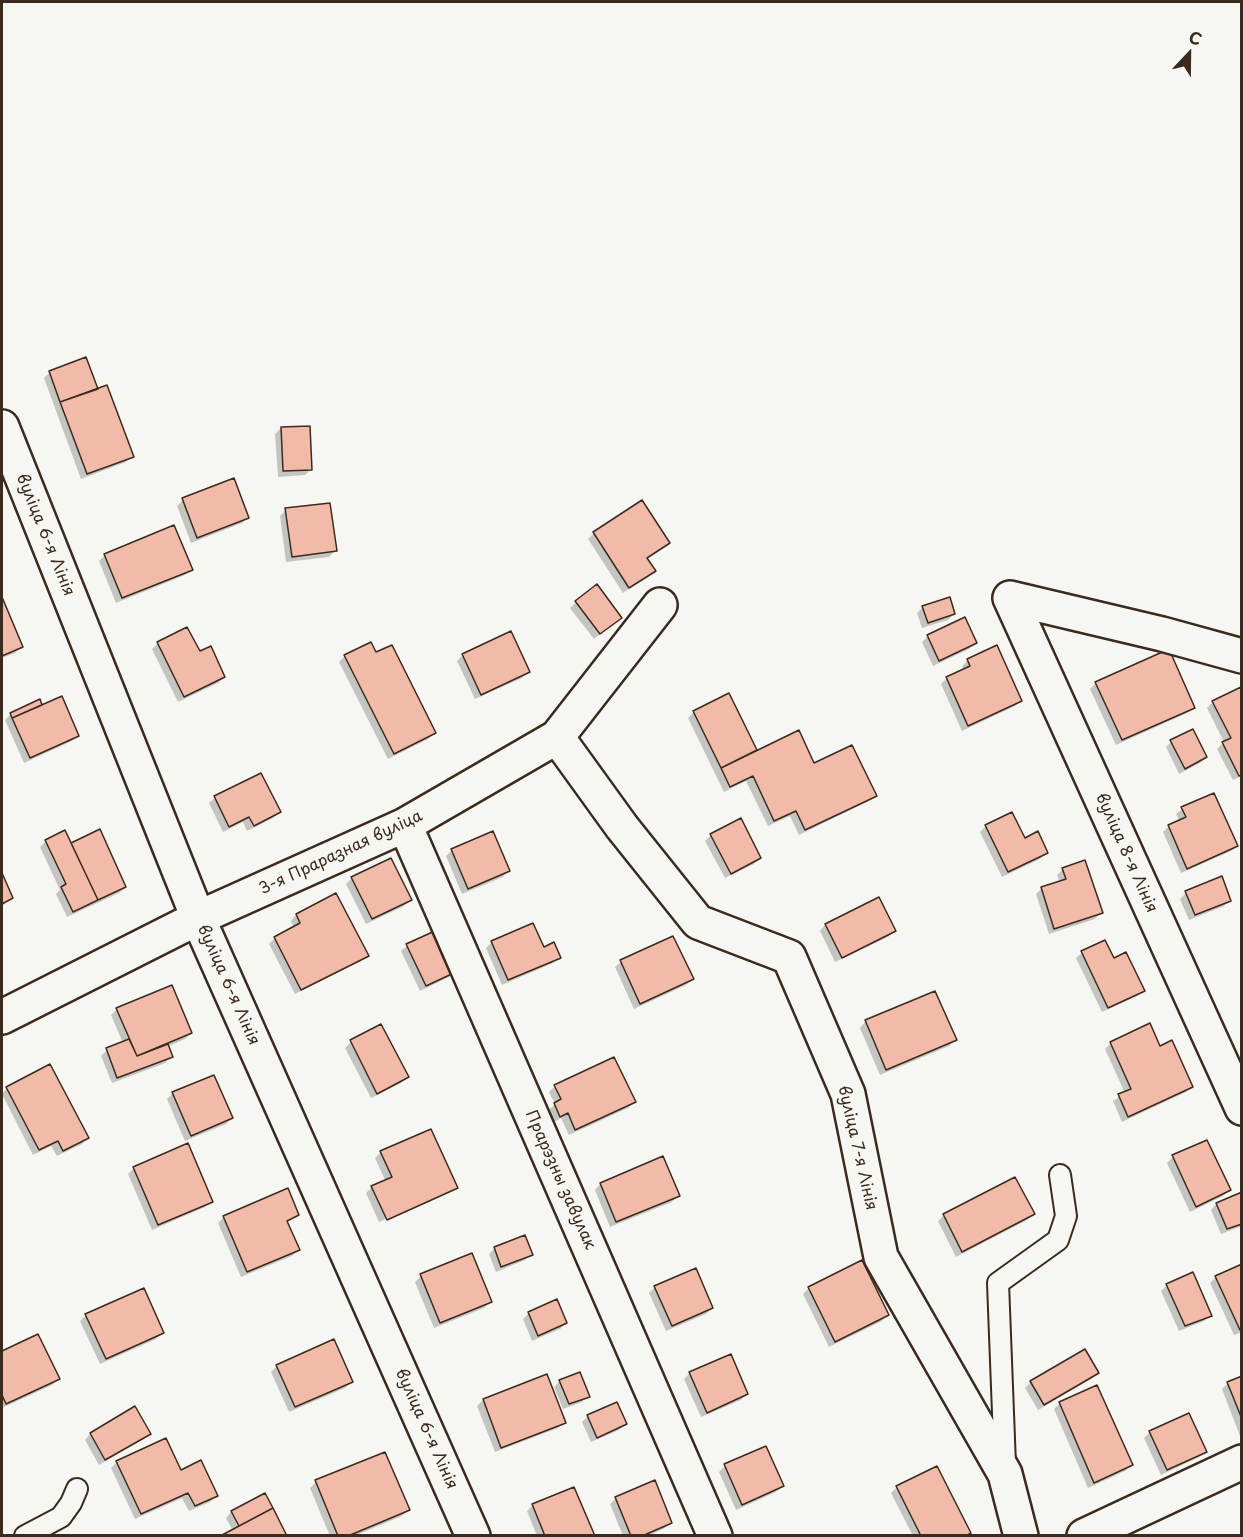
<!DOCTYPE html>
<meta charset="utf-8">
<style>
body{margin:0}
#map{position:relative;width:1243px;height:1537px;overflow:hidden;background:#f6f6f2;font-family:"Playpen Sans",sans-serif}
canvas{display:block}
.frame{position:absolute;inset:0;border:3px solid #3b2a1e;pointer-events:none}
.north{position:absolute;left:1159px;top:24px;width:60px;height:60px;-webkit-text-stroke:4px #f6f6f2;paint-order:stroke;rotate:22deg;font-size:16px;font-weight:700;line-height:24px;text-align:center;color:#3b2a1e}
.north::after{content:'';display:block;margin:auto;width:21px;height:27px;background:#3b2a1e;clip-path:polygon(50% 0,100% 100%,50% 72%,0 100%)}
</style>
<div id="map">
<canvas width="1243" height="1537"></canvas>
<div class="frame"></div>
<div class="north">С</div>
</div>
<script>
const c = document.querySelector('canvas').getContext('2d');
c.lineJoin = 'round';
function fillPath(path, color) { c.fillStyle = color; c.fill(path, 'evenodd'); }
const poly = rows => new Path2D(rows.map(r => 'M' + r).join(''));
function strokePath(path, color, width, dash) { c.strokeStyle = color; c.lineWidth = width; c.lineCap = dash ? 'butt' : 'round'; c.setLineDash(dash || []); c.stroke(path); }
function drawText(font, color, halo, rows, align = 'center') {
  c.font = font + ' "Playpen Sans",sans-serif'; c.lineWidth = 5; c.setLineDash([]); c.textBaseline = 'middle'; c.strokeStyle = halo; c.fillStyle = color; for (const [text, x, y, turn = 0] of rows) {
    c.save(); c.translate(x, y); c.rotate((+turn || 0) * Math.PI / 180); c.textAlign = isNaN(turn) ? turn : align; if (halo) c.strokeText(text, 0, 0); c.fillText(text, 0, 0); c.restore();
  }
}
const shadow = poly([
 [86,359,97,391,132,456,126,462,81,479,44,378,49,373],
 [281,428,311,469,305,475,278,477,275,434],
 [183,500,248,517,242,523,191,543,177,506],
 [642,503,668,543,646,559,654,570,623,593,588,539,594,533],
 [286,510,335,551,329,557,286,562,280,516],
 [105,555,191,570,185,575,116,603,99,561],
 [2,601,21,647,15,653,2,658],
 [576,602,620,618,594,639,570,608],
 [923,607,954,614,948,620,922,628,917,613],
 [928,636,975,643,969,649,933,666,922,642],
 [158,643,199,653,224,677,218,683,178,702,152,649],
 [376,654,434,733,428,739,388,759,339,662,345,656],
 [463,655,528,672,522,678,475,699,457,661],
 [968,660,1021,701,1015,706,962,731,941,684,947,678,964,670,962,666],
 [1096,683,1193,707,1187,713,1116,745,1090,689],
 [1241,689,1242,776,1233,780,1217,749,1224,742,1207,708,1213,702],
 [729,695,756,752,814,765,875,795,869,801,799,835,790,816,768,826,746,781,724,792,688,718,694,712],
 [41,707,78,735,72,741,24,763,5,720,11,714],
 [1171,742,1206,757,1200,763,1179,774,1166,747],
 [215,798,279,812,273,818,247,831,243,822,223,832,209,803],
 [1182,809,1237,846,1231,851,1181,873,1163,832,1168,827,1180,822,1176,814],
 [986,826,1024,840,1046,853,1040,859,1002,877,980,832],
 [711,835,760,858,754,864,725,878,705,841],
 [46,841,70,845,125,887,119,893,67,917,56,894,60,890,40,847],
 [452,850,508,871,503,877,462,894,446,856],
 [1063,869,1101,913,1095,919,1049,934,1036,894,1042,888,1060,882,1057,875],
 [2,877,11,898,2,906],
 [352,878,410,900,404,906,366,924,346,884],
 [1186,893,1230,900,1224,906,1189,920,1180,899],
 [336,895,367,955,361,961,295,994,269,944,275,938,294,928,291,921,296,915],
 [825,925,894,931,888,937,835,962,820,931],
 [436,932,455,971,449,977,420,991,401,951,407,946],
 [492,942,543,948,559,957,553,963,502,985,486,948],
 [1082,953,1113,960,1143,990,1137,996,1102,1012,1076,958],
 [621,962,692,979,686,985,634,1009,615,967],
 [934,992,955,1040,949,1046,880,1075,860,1028,865,1022],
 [117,1009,191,1033,185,1039,167,1047,171,1057,165,1063,112,1083,101,1056,107,1050,123,1043,111,1015],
 [381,1026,407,1077,401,1083,371,1098,345,1048,351,1042],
 [1111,1043,1160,1048,1192,1087,1186,1092,1122,1122,1113,1101,1125,1093,1105,1049],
 [555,1086,634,1102,628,1108,569,1135,561,1118,554,1122,549,1110,555,1104,549,1092],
 [7,1088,88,1138,82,1144,57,1156,51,1146,33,1155,2,1094],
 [173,1093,231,1118,226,1124,185,1141,167,1099],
 [1206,1142,1229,1190,1223,1196,1190,1212,1167,1163,1173,1157],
 [381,1152,456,1188,451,1192,451,1189,379,1222,366,1193,372,1187,385,1180,375,1158],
 [134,1168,211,1201,205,1207,152,1230,128,1174],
 [1014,1179,1033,1214,1027,1220,956,1257,938,1221,944,1215],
 [600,1184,678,1196,672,1202,610,1227,595,1190],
 [1242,1193,1242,1226,1221,1234,1211,1210,1216,1204],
 [297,1215,286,1223,298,1250,292,1256,241,1277,218,1223,224,1217],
 [495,1248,531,1254,525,1260,496,1272,489,1254],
 [861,1262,887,1315,882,1321,829,1347,803,1294,809,1288],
 [1242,1266,1242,1332,1234,1335,1210,1283,1216,1277],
 [421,1276,490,1302,484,1308,434,1328,415,1282],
 [1167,1285,1210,1315,1204,1321,1179,1331,1161,1291],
 [655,1287,712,1308,706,1314,666,1331,649,1293],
 [529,1313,566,1323,560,1329,532,1341,523,1319],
 [86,1315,162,1333,156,1339,100,1364,80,1321],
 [37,1336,58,1379,52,1385,2,1408,2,1352],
 [277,1366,351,1382,345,1388,289,1412,271,1372],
 [690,1373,747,1394,741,1400,701,1417,684,1379],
 [1097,1373,1091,1379,1038,1410,1025,1388,1031,1382],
 [1242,1378,1242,1436,1240,1436,1222,1389,1228,1383],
 [560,1381,588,1396,582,1402,563,1409,554,1387],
 [1097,1387,1131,1465,1125,1471,1088,1488,1054,1409,1060,1403],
 [483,1400,564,1422,558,1428,495,1452,477,1406],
 [135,1408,149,1433,143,1439,99,1465,85,1440,90,1434],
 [588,1416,625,1424,619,1430,591,1442,582,1422],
 [1150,1432,1205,1451,1199,1457,1161,1475,1144,1438],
 [117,1462,180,1472,216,1496,210,1502,189,1511,182,1498,135,1519,111,1468],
 [725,1466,782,1486,776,1492,736,1510,719,1472],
 [316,1482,408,1510,402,1516,354,1536,330,1536,310,1488],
 [897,1487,966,1536,913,1536,891,1493],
 [616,1498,671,1523,665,1528,648,1536,623,1536,610,1504],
 [533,1505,593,1536,537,1536,527,1511],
 [231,1512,286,1535,233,1531,226,1518]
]);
const building = poly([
 [86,357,98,389,60,402,49,371,86,357],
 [107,385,134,457,87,474,60,402,107,385],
 [310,426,312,470,283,471,281,427,310,426],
 [234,478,249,518,197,538,182,498,234,478],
 [642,500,670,543,647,558,656,571,629,588,593,532,642,500],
 [330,503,337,551,292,557,285,508,330,503],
 [174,525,193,570,122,598,104,554,174,525],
 [597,584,622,618,600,634,575,601,597,584],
 [2,597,23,647,2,656,2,597],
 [950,597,955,614,928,623,922,606,950,597],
 [965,617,977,643,939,661,927,635,965,617],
 [187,627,200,651,211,646,225,677,184,697,157,642,187,627],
 [511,631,530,672,481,695,462,654,511,631],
 [371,642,376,652,392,645,436,733,394,754,344,655,371,642],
 [997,645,1022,701,968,726,946,677,970,666,967,659,997,645],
 [1169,649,1195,708,1122,740,1095,682,1169,649],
 [1241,687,1242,775,1239,776,1222,742,1231,738,1212,701,1241,687],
 [729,693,757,750,721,768,693,711,729,693],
 [62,696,79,736,30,758,12,718,62,696],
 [40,699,42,705,12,718,10,713,40,699],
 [1193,729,1207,757,1185,769,1170,740,1193,729],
 [799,730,814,763,852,745,877,796,805,830,796,811,774,821,753,776,730,787,721,768,799,730],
 [261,773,281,812,254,826,249,817,229,827,214,796,261,773],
 [1214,793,1238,846,1187,869,1168,825,1186,817,1181,807,1214,793],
 [1012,812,1025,838,1038,831,1048,853,1008,872,985,825,1012,812],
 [741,818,761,858,731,874,710,834,741,818],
 [100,829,126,887,98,900,71,843,100,829],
 [65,830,98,900,73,912,61,887,66,884,45,840,65,830],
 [493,831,510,871,468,889,451,849,493,831],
 [391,858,412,900,372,919,351,877,391,858],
 [1085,860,1103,913,1054,929,1041,887,1066,879,1062,868,1085,860],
 [2,873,13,898,2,904,2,873],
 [1222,876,1231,901,1195,915,1185,891,1222,876],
 [336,893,369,956,301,990,274,937,300,923,296,914,336,893],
 [879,897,896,931,842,958,825,924,879,897],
 [533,923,544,947,554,942,561,958,508,980,491,941,533,923],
 [437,930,456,972,426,986,406,944,437,930],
 [673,936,694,979,640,1004,620,960,673,936],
 [1105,940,1114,958,1126,952,1145,991,1108,1008,1081,951,1105,940],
 [172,985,192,1033,137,1056,116,1008,172,985],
 [935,991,957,1040,886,1070,865,1020,935,991],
 [1150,1023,1160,1046,1172,1040,1193,1087,1128,1117,1118,1094,1131,1089,1110,1042,1150,1023],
 [381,1024,409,1077,377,1094,350,1040,381,1024],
 [129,1039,137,1056,168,1044,173,1057,117,1078,106,1048,129,1039],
 [614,1057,636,1102,575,1130,568,1113,560,1117,554,1103,561,1099,554,1085,614,1057],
 [50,1064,89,1138,63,1151,58,1141,39,1150,6,1087,50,1064],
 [214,1075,233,1118,191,1136,172,1092,214,1075],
 [431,1129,458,1188,387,1220,371,1186,392,1177,380,1151,431,1129],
 [1207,1140,1231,1190,1196,1207,1172,1155,1207,1140],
 [188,1143,213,1202,158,1225,133,1167,188,1143],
 [663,1156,680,1196,616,1222,600,1183,663,1156],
 [1015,1177,1035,1214,962,1252,943,1214,1015,1177],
 [288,1188,299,1215,287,1221,300,1250,247,1272,223,1216,288,1188],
 [1242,1192,1242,1224,1227,1229,1216,1203,1242,1192],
 [525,1235,533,1255,501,1267,494,1247,525,1235],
 [472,1253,492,1302,440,1323,420,1274,472,1253],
 [862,1260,889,1315,835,1342,808,1287,862,1260],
 [1242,1264,1242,1330,1240,1330,1215,1276,1242,1264],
 [696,1268,713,1308,672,1326,654,1286,696,1268],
 [1193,1272,1212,1316,1185,1326,1166,1284,1193,1272],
 [144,1288,164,1333,106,1359,85,1314,144,1288],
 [557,1299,567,1323,538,1336,528,1312,557,1299],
 [38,1334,60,1379,6,1404,2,1395,2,1351,38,1334],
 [334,1339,353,1382,295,1407,276,1365,334,1339],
 [1085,1349,1099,1373,1044,1405,1030,1381,1085,1349],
 [731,1354,748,1394,707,1413,689,1372,731,1354],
 [580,1372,590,1397,569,1404,559,1380,580,1372],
 [547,1374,566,1423,501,1448,483,1399,547,1374],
 [1242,1376,1242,1419,1227,1382,1242,1376],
 [1097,1385,1133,1465,1094,1483,1059,1402,1097,1385],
 [617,1402,627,1424,597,1438,587,1415,617,1402],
 [135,1406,151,1434,105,1460,90,1433,135,1406],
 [1189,1413,1207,1452,1167,1470,1149,1431,1189,1413],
 [166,1438,181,1470,201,1460,218,1496,195,1506,188,1493,141,1514,116,1461,166,1438],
 [766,1446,784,1486,742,1505,724,1464,766,1446],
 [385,1452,410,1510,348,1536,338,1536,315,1480,385,1452],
 [937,1466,971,1533,966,1536,921,1536,896,1486,937,1466],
 [655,1480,672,1523,642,1536,631,1536,615,1497,655,1480],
 [574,1487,595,1536,545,1536,532,1504,574,1487],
 [265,1493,273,1508,239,1526,231,1511,265,1493],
 [273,1508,287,1536,222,1536,222,1535,273,1508]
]);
const lane = poly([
 [1005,1465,998,1283,1058,1240,1066,1216,1060,1175],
 [25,1536,61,1517,71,1503,77,1489]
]);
const street = poly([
 [2,427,198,918,473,1536],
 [1010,598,1242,1108],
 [1010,598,1162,634,1242,656],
 [557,737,622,827,698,922,789,957,848,1094,881,1257,1005,1474,1021,1536],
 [405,825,715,1536],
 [2,1017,198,918,405,825,557,737,660,605],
 [1084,1536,1242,1462]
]);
const streetNames = [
 ["вуліца 6-я Лінія",45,535,68],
 ["3-я Праразная вуліца",341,853,-25],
 ["вуліца 8-я Лінія",1126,853,66],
 ["вуліца 6-я Лінія",228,985,66],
 ["вуліца 7-я Лінія",857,1148,77],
 ["Прарэзны завулак",560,1180,66],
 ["вуліца 6-я Лінія",426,1429,66]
];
fillPath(shadow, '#0003');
fillPath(building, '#f2baa8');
strokePath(building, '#3b2a1e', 1.5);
strokePath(lane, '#3b2a1e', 24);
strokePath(street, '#3b2a1e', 38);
strokePath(lane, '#f6f6f2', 20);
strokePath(street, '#f6f6f2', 33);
drawText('16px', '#3b2a1e', '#f6f6f2', streetNames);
</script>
